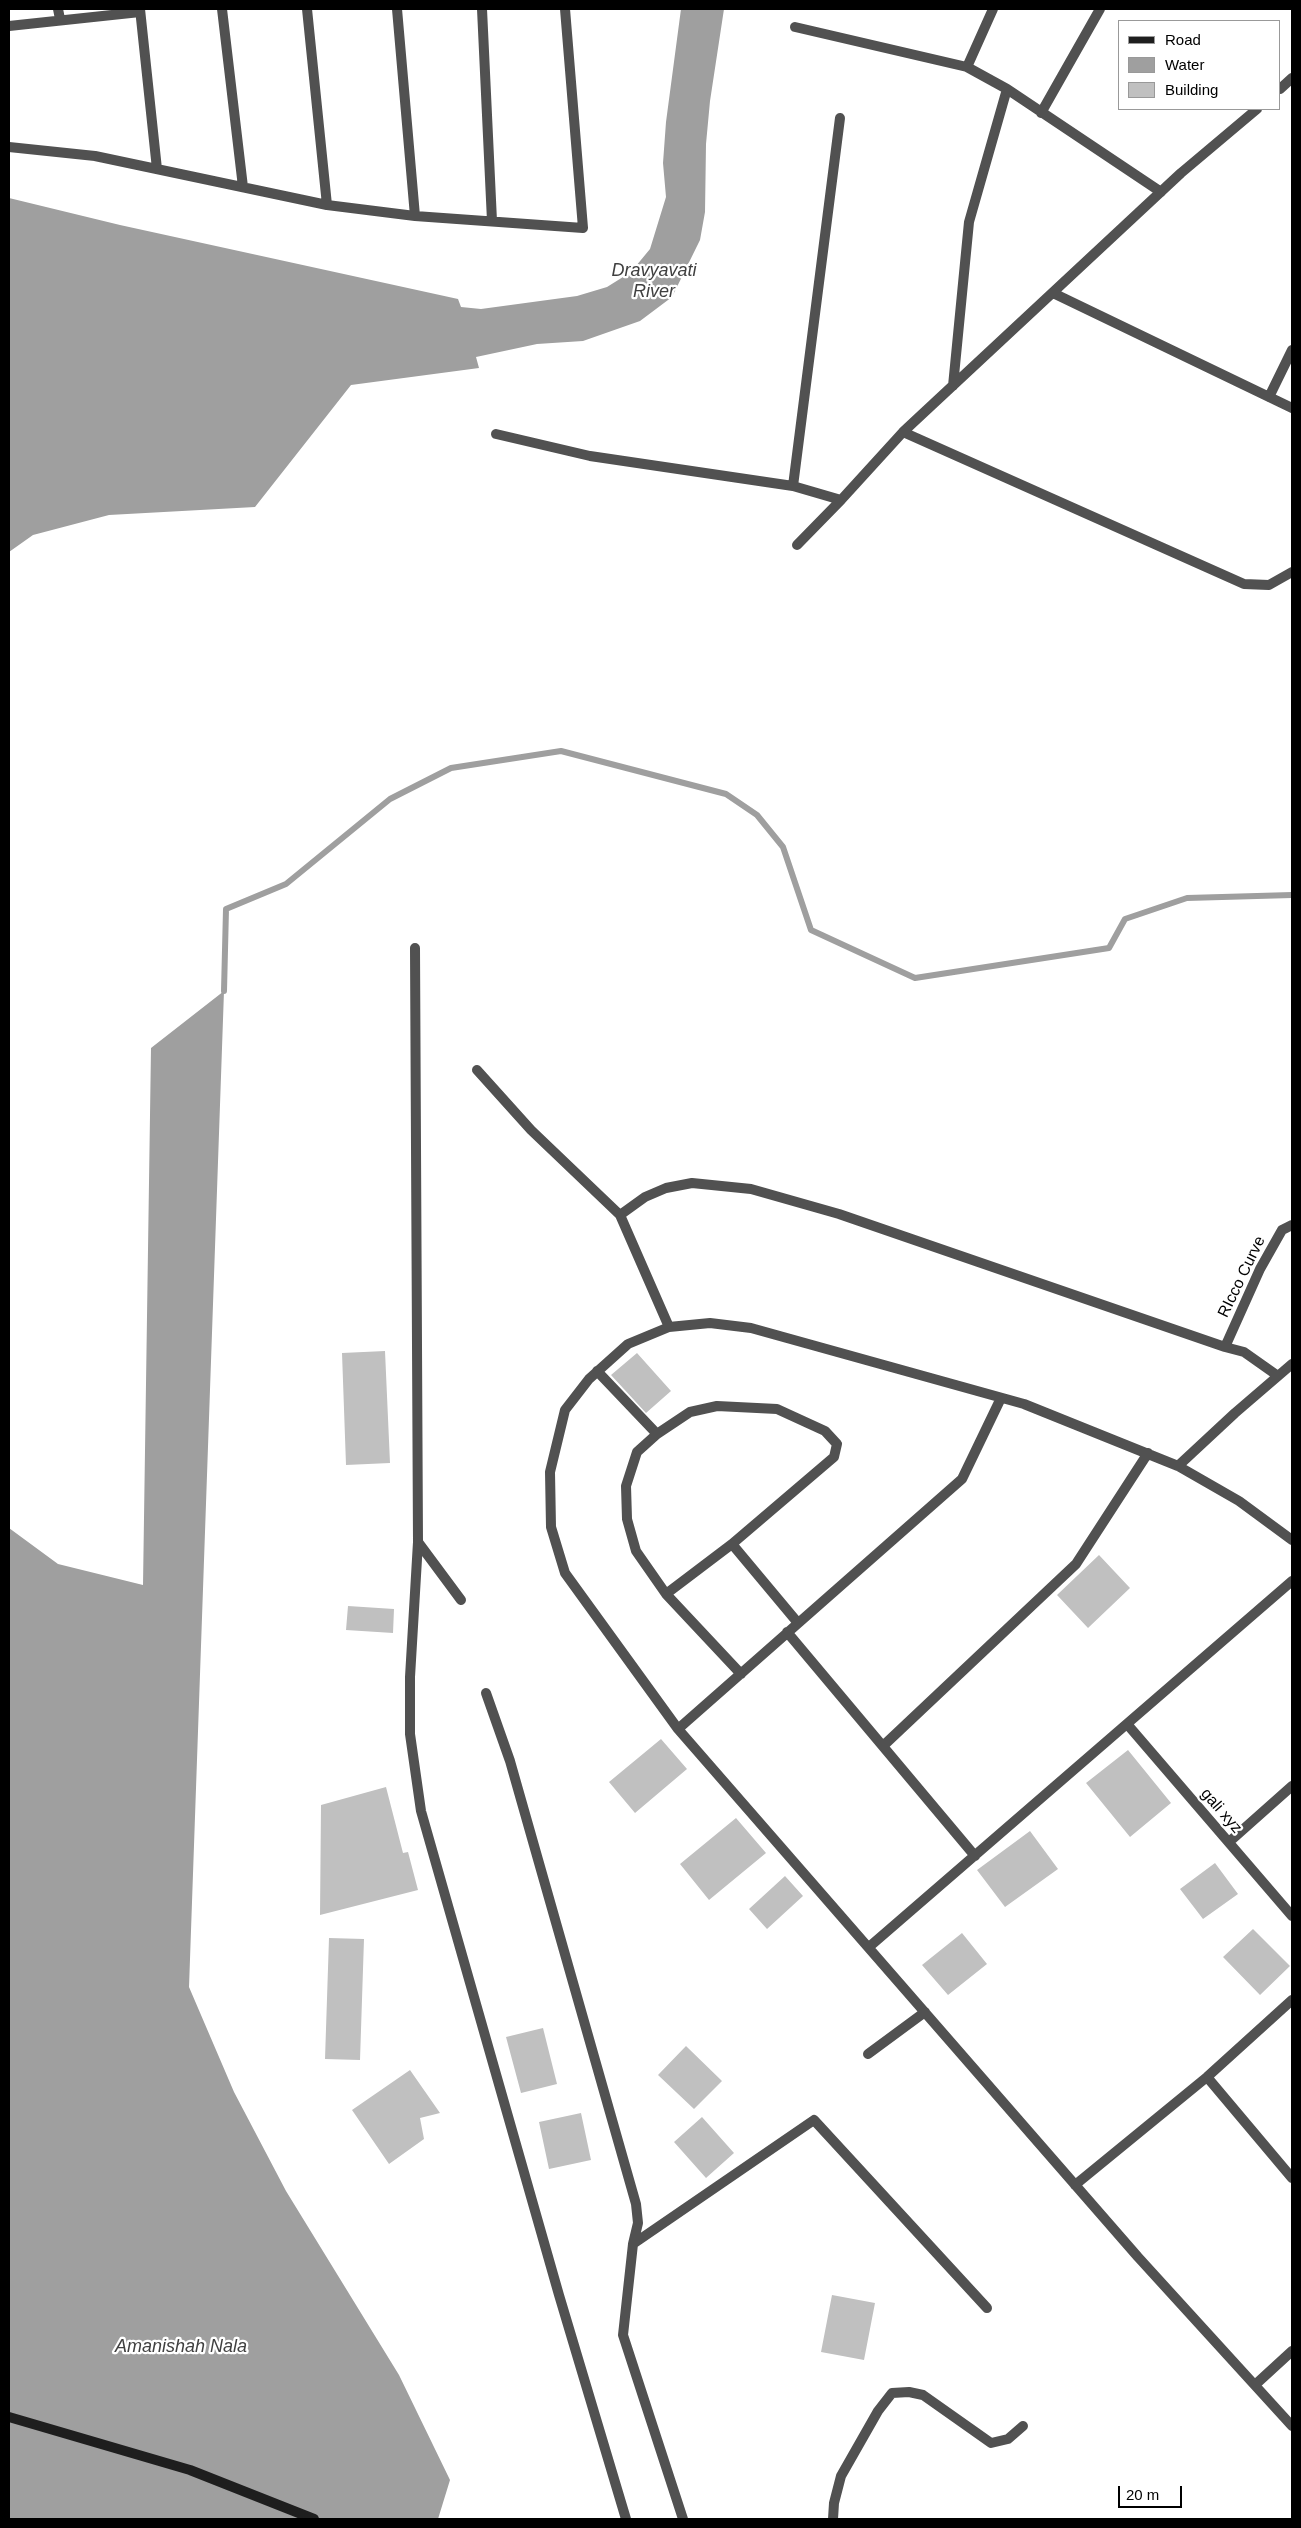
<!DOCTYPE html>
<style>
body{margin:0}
#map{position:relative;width:1301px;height:2528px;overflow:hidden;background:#fff;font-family:Arial,sans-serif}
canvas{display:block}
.frame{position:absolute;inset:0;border:10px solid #000;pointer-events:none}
.legend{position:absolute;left:1118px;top:20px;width:162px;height:90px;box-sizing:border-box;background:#fff;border:1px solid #999;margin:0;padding:6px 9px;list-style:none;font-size:15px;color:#000}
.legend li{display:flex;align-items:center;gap:10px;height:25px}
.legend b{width:25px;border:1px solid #999}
.scale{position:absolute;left:1118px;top:2486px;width:64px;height:22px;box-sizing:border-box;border:2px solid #000;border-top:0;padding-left:6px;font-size:15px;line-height:18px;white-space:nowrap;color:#000;-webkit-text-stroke:4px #fff;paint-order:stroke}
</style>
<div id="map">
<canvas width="1301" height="2528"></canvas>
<div class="frame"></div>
<ul class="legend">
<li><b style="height:6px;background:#1e1e1e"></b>Road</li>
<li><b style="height:14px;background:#9f9f9f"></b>Water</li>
<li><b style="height:14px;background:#c0c0c0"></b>Building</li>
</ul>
<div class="scale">20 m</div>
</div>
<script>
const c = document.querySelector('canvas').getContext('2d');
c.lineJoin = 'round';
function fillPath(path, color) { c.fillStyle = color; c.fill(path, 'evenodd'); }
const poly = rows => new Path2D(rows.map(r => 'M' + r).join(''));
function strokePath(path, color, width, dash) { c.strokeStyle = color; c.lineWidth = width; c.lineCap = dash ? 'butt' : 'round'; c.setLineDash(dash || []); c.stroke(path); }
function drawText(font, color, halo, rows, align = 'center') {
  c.font = font + ' Arial,sans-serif'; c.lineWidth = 4.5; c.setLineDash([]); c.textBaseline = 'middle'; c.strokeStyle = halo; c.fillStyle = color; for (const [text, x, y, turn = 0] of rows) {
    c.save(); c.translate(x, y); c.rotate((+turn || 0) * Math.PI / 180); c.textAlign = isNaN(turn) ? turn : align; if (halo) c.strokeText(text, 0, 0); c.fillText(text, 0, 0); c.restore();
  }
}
const water = poly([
 [681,9,724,9,710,101,706,144,705,212,700,240,672,297,640,321,583,341,537,344,476,357,479,368,351,385,255,507,109,515,33,535,9,552,9,198,120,225,458,299,461,307,481,309,577,296,607,287,631,272,650,249,666,197,663,163,666,122],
 [224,991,189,1987,234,2092,286,2191,399,2375,450,2480,438,2519,9,2519,9,1528,58,1564,143,1585,151,1048]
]);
const stream = poly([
 [224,991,226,909,286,884,390,799,451,768,561,751,726,794,757,815,783,847,811,930,915,978,1109,948,1125,919,1187,898,1292,895]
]);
const building = poly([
 [385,1351,390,1463,346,1465,342,1353],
 [637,1353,671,1391,646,1413,611,1375],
 [1099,1555,1130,1588,1088,1628,1057,1595],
 [348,1606,394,1609,393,1633,346,1630],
 [661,1739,687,1769,635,1813,609,1782],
 [1128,1750,1171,1803,1130,1837,1086,1783],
 [386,1787,403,1853,408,1852,418,1890,320,1915,321,1805],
 [736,1818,766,1853,709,1900,680,1864],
 [1030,1831,1058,1869,1005,1907,977,1870],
 [1215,1863,1238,1894,1203,1919,1180,1889],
 [785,1876,803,1896,767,1929,749,1909],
 [1253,1929,1290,1966,1260,1995,1223,1957],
 [962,1933,987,1964,948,1995,922,1965],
 [329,1938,364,1939,360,2060,325,2059],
 [543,2028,557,2084,521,2093,506,2037],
 [686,2046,722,2081,694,2109,658,2075],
 [410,2070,440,2113,420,2118,424,2139,389,2164,352,2110],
 [581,2113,591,2160,549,2169,539,2122],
 [702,2117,734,2153,706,2178,674,2142],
 [832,2295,875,2303,864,2360,821,2352]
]);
const lane = poly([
 [415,948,418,1542,410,1677,410,1734,421,1811,559,2295,626,2519],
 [418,1542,461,1600]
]);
const street = poly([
 [58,9,60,19],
 [140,9,157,169],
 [222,9,243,187],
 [482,9,492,221],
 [9,26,140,12],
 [795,27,967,67,1007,89,1161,192],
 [967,67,993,9],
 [1280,89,1292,78],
 [1041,113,1100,9],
 [9,147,95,156,327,205,307,9],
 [327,205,415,216,397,9],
 [415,216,583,228,565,9],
 [1053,293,1292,408],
 [953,386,969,222,1007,89],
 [1269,397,1292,350],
 [903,432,1244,584,1269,585,1292,572],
 [496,434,590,456,793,486,841,500,903,432,1181,173,1257,109],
 [793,486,840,118],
 [797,545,841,500],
 [477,1070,531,1130,620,1215,669,1327],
 [620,1215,645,1197,666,1188,692,1183,751,1189,839,1214,1225,1347,1244,1352,1278,1376],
 [1225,1347,1260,1269,1282,1230,1292,1225],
 [597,1371,657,1434],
 [1178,1466,1235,1413,1292,1364],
 [1292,1540,1239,1501,1178,1466,1024,1404,751,1328,710,1323,669,1327,628,1344,589,1379,565,1410,550,1472,551,1527,565,1573,678,1729,1138,2257,1292,2426],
 [666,1594,732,1544],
 [787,1632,975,1856],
 [741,1674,666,1594,636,1551,627,1519,626,1486,637,1452,657,1434,690,1412,717,1406,777,1409,825,1431,837,1444,834,1457,732,1544,798,1623],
 [486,1693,510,1761,636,2204,638,2223,633,2244,623,2335,683,2519],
 [1127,1724,1292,1916],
 [678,1729,962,1479,1001,1398],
 [883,1746,1076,1564,1148,1453],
 [1229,1842,1292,1786],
 [869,1947,1292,1581],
 [868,2054,925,2012],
 [1207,2077,1292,2178],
 [1075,2185,1207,2077,1292,2000],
 [633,2244,814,2120,987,2308],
 [1256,2384,1292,2351],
 [833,2519,834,2503,841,2476,878,2411,892,2393,909,2392,923,2395,991,2443,1008,2439,1023,2426]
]);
const secondary = poly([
 [9,2417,190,2470,314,2519]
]);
const streetNames = [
 ["RIcco Curve",1242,1277,-64],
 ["gali xyz",1221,1811,49]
];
const waterNames = [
 ["Dravyavati",654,271],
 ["River",654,292],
 ["Amanishah Nala",181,2347]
];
fillPath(water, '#9f9f9f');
strokePath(stream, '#9f9f9f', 6);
fillPath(building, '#c0c0c0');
strokePath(lane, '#515151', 10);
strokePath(street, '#515151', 10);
strokePath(secondary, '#1e1e1e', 10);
drawText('16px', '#000', '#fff', streetNames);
drawText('italic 18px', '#404040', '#fff', waterNames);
</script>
